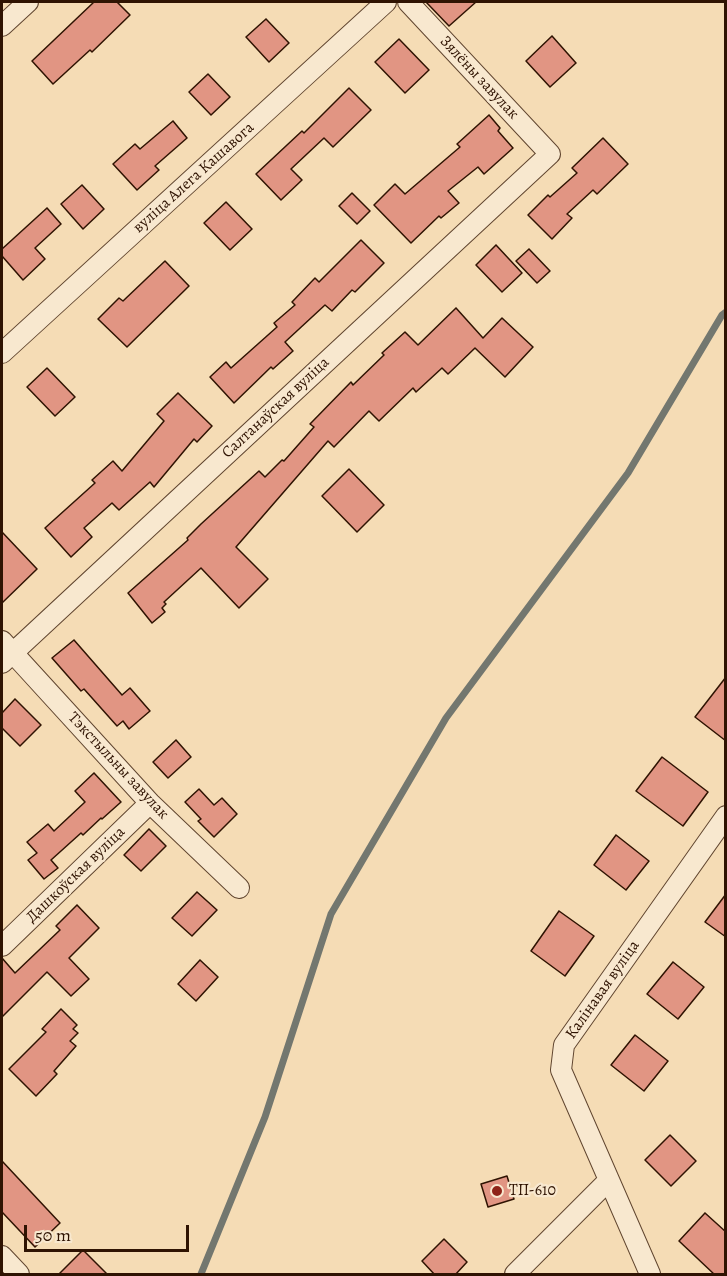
<!DOCTYPE html>
<meta charset="utf-8">
<style>
body{margin:0}
#map{position:relative;width:727px;height:1276px;overflow:hidden;background:#f5dcb5;font-family:Alegreya,serif}
canvas{display:block}
.frame{position:absolute;inset:0;border:3px solid #2f1302;pointer-events:none}
.scale{position:absolute;left:24px;top:1225px;width:165px;height:27px;box-sizing:border-box;border:3px solid #2f1302;border-top:0;padding-left:8px;font-size:18px;line-height:21px;white-space:nowrap;color:#2f1302;-webkit-text-stroke:4px #f8e8cf;paint-order:stroke}
</style>
<div id="map">
<canvas width="727" height="1276"></canvas>
<div class="frame"></div>
<div class="scale">50 m</div>
</div>
<script>
const c = document.querySelector('canvas').getContext('2d');
c.lineJoin = 'round';
const poly = rows => new Path2D(rows.map(r => 'M' + r).join(''));
function strokePath(path, color, width, dash) { c.strokeStyle = color; c.lineWidth = width; c.lineCap = dash ? 'butt' : 'round'; c.setLineDash(dash || []); c.stroke(path); }
function fillPath(path, color) { c.fillStyle = color; c.fill(path, 'evenodd'); }
function drawText(font, color, halo, rows, align = 'center') {
  c.font = font + ' Alegreya,serif'; c.lineWidth = 4.5; c.setLineDash([]); c.textBaseline = 'middle'; c.strokeStyle = halo; c.fillStyle = color; for (const [text, x, y, turn = 0] of rows) {
    c.save(); c.translate(x, y); c.rotate((+turn || 0) * Math.PI / 180); c.textAlign = isNaN(turn) ? turn : align; if (halo) c.strokeText(text, 0, 0); c.fillText(text, 0, 0); c.restore();
  }
}
const stream = poly([
 [201,1274,265,1117,331,914,446,718,628,473,722,315,726,312]
]);
const building = poly([
 [94,2,117,2,130,15,92,52,90,50,53,84,32,61,94,2],
 [426,2,476,2,449,26,426,2],
 [266,19,289,43,269,62,246,37,266,19],
 [552,36,576,63,550,87,526,61,552,36],
 [399,39,429,70,405,93,375,62,399,39],
 [208,74,230,97,211,115,189,92,208,74],
 [349,88,371,110,333,147,324,138,291,169,302,180,281,200,256,174,302,131,304,133,349,88],
 [489,115,500,128,498,131,513,148,484,174,478,167,448,191,459,203,441,218,439,216,411,243,374,205,395,184,405,194,460,147,457,144,489,115],
 [173,121,187,138,155,166,159,170,137,190,113,164,135,144,140,149,173,121],
 [603,138,628,164,597,194,593,190,567,214,572,218,552,239,528,215,548,195,550,197,577,173,572,168,603,138],
 [82,185,104,209,83,229,61,204,82,185],
 [352,193,370,211,357,224,339,206,352,193],
 [226,202,252,229,230,250,204,223,226,202],
 [47,208,61,224,35,248,45,259,23,280,2,256,2,249,47,208],
 [361,240,384,263,355,292,352,290,332,311,325,305,285,342,293,351,273,369,271,367,234,403,210,377,226,362,231,368,277,327,274,323,295,305,292,302,315,278,319,282,361,240],
 [496,245,522,273,502,292,476,265,496,245],
 [529,249,550,271,537,283,516,261,529,249],
 [165,261,189,286,127,347,98,319,119,298,123,301,165,261],
 [456,308,483,338,502,318,533,347,505,377,475,348,448,374,442,368,416,392,413,388,379,421,369,411,334,447,328,441,236,547,268,579,239,608,201,568,164,602,166,604,162,608,165,612,152,623,128,593,188,540,187,538,201,524,259,471,265,477,282,460,284,461,314,427,310,424,351,382,353,385,384,355,382,353,405,332,418,345,456,308],
 [47,368,75,397,55,416,27,387,47,368],
 [178,393,212,426,197,442,194,439,154,487,150,482,119,510,112,503,84,528,92,537,71,557,45,528,95,483,92,480,113,461,122,471,164,421,157,414,178,393],
 [349,469,384,505,357,532,322,496,349,469],
 [2,532,37,569,2,603,2,532],
 [74,640,122,695,130,688,150,711,129,729,123,721,117,726,84,689,81,691,52,658,74,640],
 [726,677,726,741,695,717,726,677],
 [15,699,41,725,20,746,2,728,2,713,15,699],
 [176,740,191,757,168,778,153,762,176,740],
 [662,757,708,792,683,826,636,791,662,757],
 [94,773,121,802,102,819,101,818,83,835,81,833,51,860,58,868,44,879,28,860,37,853,27,842,48,824,54,831,85,802,75,791,94,773],
 [199,789,214,805,222,798,237,814,214,837,198,821,201,819,185,802,199,789],
 [149,829,166,846,141,871,124,855,149,829],
 [616,835,649,861,626,890,594,865,616,835],
 [197,892,217,910,192,936,172,918,197,892],
 [726,894,726,937,705,922,726,894],
 [77,905,99,928,69,958,89,979,71,996,47,972,2,1017,2,958,15,973,60,930,56,926,77,905],
 [559,911,594,936,565,976,531,951,559,911],
 [200,960,218,977,196,1001,178,984,200,960],
 [673,962,704,987,678,1019,647,994,673,962],
 [61,1009,77,1025,73,1029,78,1033,70,1041,76,1046,54,1071,57,1074,36,1096,9,1069,46,1032,42,1029,61,1009],
 [635,1035,668,1061,644,1091,611,1065,635,1035],
 [670,1135,696,1161,671,1186,645,1160,670,1135],
 [2,1161,60,1223,35,1247,2,1212,2,1161],
 [507,1176,514,1199,488,1207,481,1184,507,1176],
 [705,1213,726,1232,726,1275,715,1275,679,1241,705,1213],
 [444,1239,467,1262,455,1275,435,1275,422,1261,444,1239],
 [83,1250,108,1275,58,1275,83,1250]
]);
const minor = poly([
 [2,26,28,2],
 [2,353,386,2],
 [2,641,150,803,239,888],
 [2,663,550,154,408,2],
 [2,946,150,803],
 [609,1180,650,1274],
 [2,1256,19,1274],
 [515,1274,609,1180,561,1070,564,1045,726,816]
]);
const markers = [
 [497,1191,6,"#8f2418"]
];
const streetNames = [
 ["Зялёны завулак",479,78,47],
 ["вуліца Алега Кашавога",194,178,-42],
 ["Салтанаўская вуліца",276,408,-43],
 ["Тэкстыльны завулак",118,766,47],
 ["Дашкоўская вуліца",76,875,-44],
 ["Калінавая вуліца",603,990,-55]
];
const poiNames = [
 ["ТП-610",509,1191]
];
strokePath(stream, '#73776f', 7);
fillPath(building, '#e19583');
strokePath(building, '#2f1302', 1.5);
strokePath(minor, '#60452f', 22);
strokePath(minor, '#f8e8cf', 20);
for (const [x, y, r, color] of markers) { const dot = new Path2D(); dot.arc(x, y, r, 0, 2 * Math.PI); c.fillStyle = color; c.fill(dot); strokePath(dot, '#f8e8cf', 2); }
drawText('16px', '#2f1302', '#f8e8cf', streetNames);
drawText('16px', '#2f1302', '#f8e8cf', poiNames, 'left');
</script>
